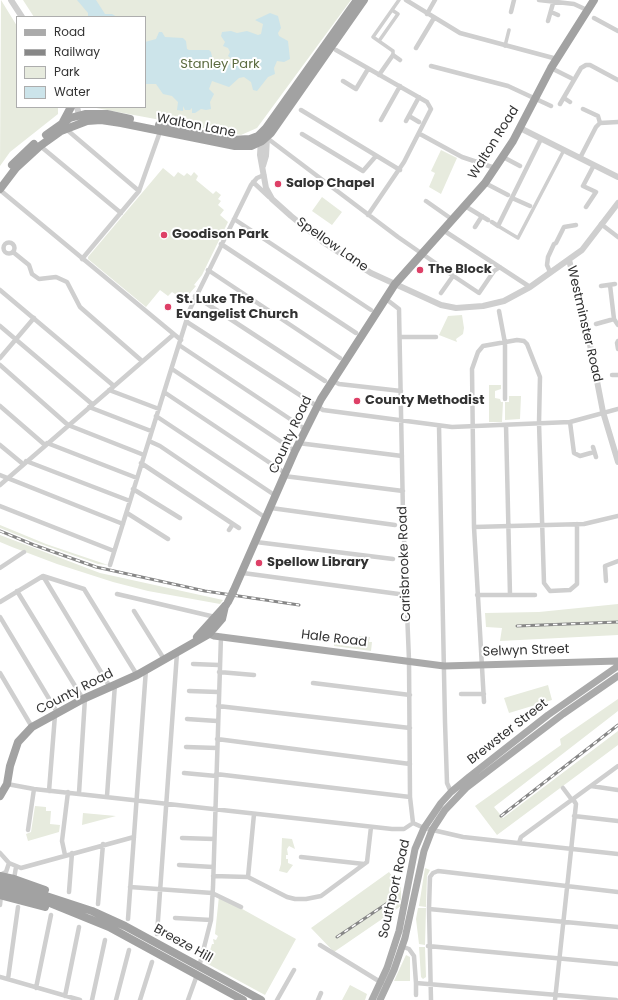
<!DOCTYPE html>
<style>
body{margin:0}
#map{position:relative;width:618px;height:1000px;overflow:hidden;background:#fff;font-family:Poppins,sans-serif}
canvas{display:block}
.legend{position:absolute;left:16px;top:16px;width:130px;height:92px;box-sizing:border-box;background:#fff;border:1px solid #adadad;margin:0;padding:5px 7px;list-style:none;font-size:12px;color:#323232}
.legend li{display:flex;align-items:center;gap:8px;height:20px}
.legend b{width:20px;border:1px solid #adadad}
</style>
<div id="map">
<canvas width="618" height="1000"></canvas>
<ul class="legend">
<li><b style="height:5px;background:#aaa"></b>Road</li>
<li><b style="height:5px;background:#878787"></b>Railway</li>
<li><b style="height:11px;background:#e7ebde"></b>Park</li>
<li><b style="height:11px;background:#cce4ea"></b>Water</li>
</ul>
</div>
<script>
const c = document.querySelector('canvas').getContext('2d');
c.lineJoin = 'round';
function fillPath(path, color) { c.fillStyle = color; c.fill(path, 'evenodd'); }
const poly = rows => new Path2D(rows.map(r => 'M' + r).join(''));
function strokePath(path, color, width, dash) { c.strokeStyle = color; c.lineWidth = width; c.lineCap = dash ? 'butt' : 'round'; c.setLineDash(dash || []); c.stroke(path); }
function drawText(font, color, halo, rows, align = 'center') {
  c.font = font + ' Poppins,sans-serif'; c.lineWidth = 4; c.setLineDash([]); c.textBaseline = 'middle'; c.strokeStyle = halo; c.fillStyle = color; for (const [text, x, y, turn = 0] of rows) {
    c.save(); c.translate(x, y); c.rotate((+turn || 0) * Math.PI / 180); c.textAlign = isNaN(turn) ? turn : align; if (halo) c.strokeText(text, 0, 0); c.fillText(text, 0, 0); c.restore();
  }
}
const green = poly([
 [1,0,17,26,17,107,58,107,58,114,10,152,0,166],
 [23,0,351,0,257,128,241,135,91,107,145,107,145,17,34,17],
 [441,150,457,158,441,194,429,187,435,173,431,171],
 [163,168,174,177,178,172,184,176,187,173,191,176,194,172,198,176,196,180,213,194,216,191,221,195,218,199,221,201,218,205,224,210,220,215,228,222,202,275,194,285,196,286,184,300,172,292,168,296,160,290,146,307,88,259,88,257],
 [322,197,342,212,332,225,312,211],
 [462,315,464,328,463,334,456,339,457,342,439,335,448,316],
 [489,385,501,385,501,389,495,391,495,398,500,399,501,402,503,402,502,422,489,422],
 [509,396,521,396,520,419,505,420,505,402,509,402],
 [0,525,46,544,108,565,98,564,35,542,0,528],
 [0,535,100,573,223,600,220,604,148,591,113,582,57,564,12,547,0,542],
 [618,604,618,635,500,641,502,628,486,627,485,613,539,612],
 [359,636,370,637,369,642,372,642,371,651,334,646,334,644,354,647,354,643,359,642],
 [548,685,552,700,509,713,504,698],
 [618,699,618,711,494,807,503,818,618,731,618,745,497,835,475,806,561,745,560,739],
 [35,806,46,807,46,811,51,811,50,824,60,825,59,832,28,841,26,834,31,832],
 [83,813,116,816,82,825],
 [282,838,292,839,295,849,289,846,287,849,288,855,286,855,286,859,288,859,288,863,293,865,287,873,279,871,281,864],
 [425,868,430,870,427,876,426,907,419,906],
 [389,872,401,888,401,906,334,952,311,928],
 [219,896,296,939,265,995,206,963,212,944,214,944,213,939,216,940,218,936,215,934],
 [418,908,426,908,425,945,419,944,416,919],
 [419,947,425,947,426,977,423,979,421,977],
 [406,955,410,957,410,981,394,981],
 [350,985,367,994,365,1000,342,1000]
]);
const water = poly([
 [77,0,96,0,105,14,112,14,117,17,88,17,88,13],
 [270,13,278,16,281,28,278,33,279,36,288,41,290,59,284,62,277,61,274,68,275,74,268,77,257,91,253,90,251,82,244,77,239,78,229,87,212,81,209,89,214,94,210,102,211,109,206,110,201,109,195,113,192,113,192,108,190,110,185,110,183,106,183,111,177,110,178,102,172,96,163,94,156,84,145,84,145,42,156,39,159,32,162,32,165,37,183,38,186,41,187,49,189,50,209,50,211,52,214,66,219,68,233,63,233,60,228,56,230,52,228,48,223,46,225,42,221,36,222,32,231,31,237,33,247,31,258,35,261,34,263,24,255,20]
]);
const pedestrian = poly([
 [379,41,398,14,392,10],
 [505,46,509,30],
 [393,55,393,51,373,37,399,0],
 [498,226,518,238,564,150]
]);
const minor = poly([
 [406,0,460,33,557,59],
 [539,0,574,4,587,10],
 [511,12,514,0],
 [551,12,558,15],
 [427,14,435,0],
 [594,18,618,31],
 [548,21,554,0],
 [416,48,434,18],
 [336,50,427,102,431,109,404,162,368,215],
 [431,66,508,86,551,106],
 [551,68,571,78],
 [379,75,393,55,400,60],
 [343,81,356,89,368,69],
 [564,98,570,102],
 [560,104,581,68,586,65,590,65,618,80],
 [583,109,598,116,600,123],
 [301,110,400,170],
 [409,116,419,122],
 [381,120,400,86],
 [406,121,419,97],
 [66,129,139,191],
 [302,134,363,171,376,156],
 [420,134,462,157,495,168],
 [267,138,398,237,444,269],
 [39,145,121,213],
 [503,157,520,166],
 [580,158,596,127,600,123,618,122],
 [253,182,269,197],
 [485,183,508,195],
 [0,190,181,340],
 [512,198,530,206],
 [426,201,453,220],
 [465,206,488,220],
 [586,207,596,192,583,186,594,165],
 [234,219,371,310],
 [492,222,498,226,541,139],
 [601,224,618,237],
 [475,227,482,216],
 [443,230,530,287],
 '3.5 248a5.5 5.5 0 1 1 11 0a5.5 5.5 0 1 1-11 0Z',
 [221,244,356,333],
 [13,252,29,265,32,274,39,279,56,277,67,282,80,307,142,361],
 [82,259,139,191,161,129],
 [208,270,340,358],
 [446,271,479,293,494,271,500,267],
 [550,272,547,265,548,257,554,244,556,243,564,227,576,225],
 [610,285,614,319,618,325],
 [601,286,615,284],
 [0,290,114,386],
 [441,293,453,276],
 [195,296,325,381],
 [386,299,399,309,403,514,409,660,410,797,413,823,424,828,463,837,618,854],
 [499,311,505,343,505,399],
 [187,322,323,410,452,427,570,422,618,409],
 [596,324,614,319],
 [0,326,92,404],
 [400,337,436,337],
 [618,341,617,343,618,349],
 [179,345,305,429],
 [0,358,34,318],
 [0,365,68,425,144,455],
 [172,369,295,451],
 [612,375,618,375],
 [333,381,339,384,401,391],
 [109,390,159,409],
 [164,392,285,473],
 [0,406,45,445],
 [89,407,151,431],
 [156,416,276,496],
 [570,422,574,453,580,456,594,452],
 [506,425,510,595],
 [439,426,445,722,447,783,451,792],
 [149,441,160,446,266,518],
 [47,443,137,478],
 [298,443,402,456],
 [0,445,23,464],
 [593,447,596,457],
 [26,461,130,501],
 [141,463,239,528],
 [0,475,123,524],
 [284,476,403,491],
 [0,485,173,335],
 [133,489,180,518],
 [0,506,114,551],
 [271,508,395,525],
 [127,513,168,539],
 [474,527,584,524,618,516],
 [229,530,233,524],
 [256,542,393,559],
 [110,565,190,309,251,185,257,178,264,175],
 [0,568,24,552],
 [243,573,406,595],
 [43,576,84,589,137,675],
 [43,576,110,687],
 [606,581,605,566,618,561],
 [17,591,83,699],
 [117,594,215,617],
 [477,595,535,595],
 [0,602,43,576],
 [134,611,164,659],
 [0,617,57,712],
 [193,664,219,665],
 [219,672,254,675],
 [0,673,32,727],
 [313,683,410,695],
 [189,691,218,692],
 [461,694,484,694],
 [484,702,474,527,472,369,478,352,483,346,517,340,524,341,527,344,540,377,539,423,544,583,550,591,570,590,577,584,577,524],
 [218,706,410,728],
 [187,719,217,721],
 [217,739,410,764],
 [186,747,217,748],
 [184,773,216,776],
 [216,774,410,797],
 [7,784,34,789,392,829,404,829,413,823],
 [591,786,618,790],
 [563,788,572,800],
 [49,791,55,715],
 [79,793,85,698],
 [107,796,115,684],
 [574,816,618,821],
 [28,830,34,789],
 [182,838,214,839],
 [519,843,521,837,618,766],
 [0,853,9,863,21,868,134,837],
 [65,855,62,841,68,792],
 [301,857,364,864],
 [179,865,213,867],
 [0,875,6,872,9,863],
 [213,876,248,877,287,897,295,899,306,899,321,896,367,862,371,827],
 [248,877,254,814],
 [14,879,16,867],
 [130,887,212,893,241,907],
 [69,892,72,853],
 [98,904,103,844],
 [0,905,1,895],
 [429,909,618,927],
 [175,918,211,920],
 [128,919,146,669],
 [157,934,177,653],
 [320,945,382,983],
 [401,946,409,949,414,956,416,983,616,1000],
 [428,946,618,964],
 [199,967,211,920,213,887,221,636],
 [0,977,80,1000],
 [8,979,18,907],
 [416,983,416,995],
 [36,988,51,915],
 [65,996,79,927],
 [92,1000,105,940],
 [116,1000,129,950],
 [140,1000,152,962],
 [188,1000,197,975],
 [277,1000,294,970],
 [318,1000,321,993],
 [431,1000,429,909,430,877,433,873,438,871,618,892],
 [555,1000,576,804,573,799]
]);
const tertiary = poly([
 [11,0,22,17],
 [77,107,80,119],
 [520,128,618,177],
 [261,140,260,155,266,188,272,199,291,216,323,242,371,273,441,305,456,308,483,306,504,301,530,287,582,250,618,203],
 [263,166,266,156,267,138,265,137],
 [569,260,585,319,603,412,618,462]
]);
const primary = poly([
 [207,630,209,634,214,636,444,666,618,661],
 [372,1000,387,968,399,931,415,849,424,828,441,803,451,792,469,777,548,715,618,666],
 [380,1000,394,970,405,938,424,851,432,830,445,810,466,788,496,765,563,714,618,676]
]);
const trunk = poly([
 [63,122,71,107],
 [159,125,231,140,250,139,258,136,266,128,357,0],
 [46,135,70,118,85,114,107,114,130,119],
 [12,165,34,144],
 [0,189,16,168,40,146,61,131,87,121,101,120,121,123,235,146,251,146,262,141,271,133,364,0],
 [233,592,295,451,321,399,395,284,485,183,513,141,551,68,594,0],
 [197,637,226,605],
 [0,796,7,784,10,766,18,742,32,727,83,699,137,675,209,634,222,619,225,606],
 [0,876,14,879,45,890],
 [0,883,34,892,92,911,125,926,261,1000],
 [0,889,50,903,109,927,243,1000],
 [0,895,45,907]
]);
const rail = poly([
 [0,531,34,545,96,567,205,591,299,605],
 [517,626,618,622],
 [501,816,618,725],
 [337,937,395,898]
]);
const trunkBridge = poly([
 [228,602,233,592]
]);
const markers = [
 [278,184,4,"#de4067"],
 [164,235,4,"#de4067"],
 [420,270,4,"#de4067"],
 [168,307,4,"#de4067"],
 [357,401,4,"#de4067"],
 [259,563,4,"#de4067"]
];
const parkNames = [
 ["Stanley Park",220,65]
];
const streetNames = [
 ["Walton Lane",196,126,11],
 ["Walton Road",494,143,-58],
 ["Spellow Lane",332,245,35],
 ["Westminster Road",584,324,77],
 ["County Road",291,435,-65],
 ["Carisbrooke Road",405,564,-92],
 ["Hale Road",334,639,7],
 ["Selwyn Street",526,651,-2],
 ["County Road",75,692,-27],
 ["Brewster Street",508,732,-38],
 ["Southport Road",395,889,-77],
 ["Breeze Hill",183,944,29]
];
const poiNames = [
 ["Salop Chapel",286,184],
 ["Goodison Park",172,235],
 ["The Block",428,270],
 ["St. Luke The",176,300],
 ["Evangelist Church",176,315],
 ["County Methodist",365,401],
 ["Spellow Library",267,563]
];
fillPath(green, '#e7ebde');
fillPath(water, '#cce4ea');
strokePath(pedestrian, '#cfcfcf', 3.5);
strokePath(minor, '#cfcfcf', 4.5);
strokePath(tertiary, '#cfcfcf', 6);
strokePath(primary, '#aaa', 7);
strokePath(trunk, '#a2a2a2', 8);
strokePath(rail, '#878787', 3);
strokePath(rail, '#fff', 1.5, [4.5]);
strokePath(trunkBridge, '#a2a2a2', 8);
for (const [x, y, r, color] of markers) { const dot = new Path2D(); dot.arc(x, y, r, 0, 2 * Math.PI); c.fillStyle = color; c.fill(dot); strokePath(dot, '#fff', 1.5); }
drawText('13px', '#5d6c41', '#fff', parkNames);
drawText('13px', '#323232', '#fff', streetNames);
drawText('bold 13px', '#323232', '#fff', poiNames, 'left');
</script>
